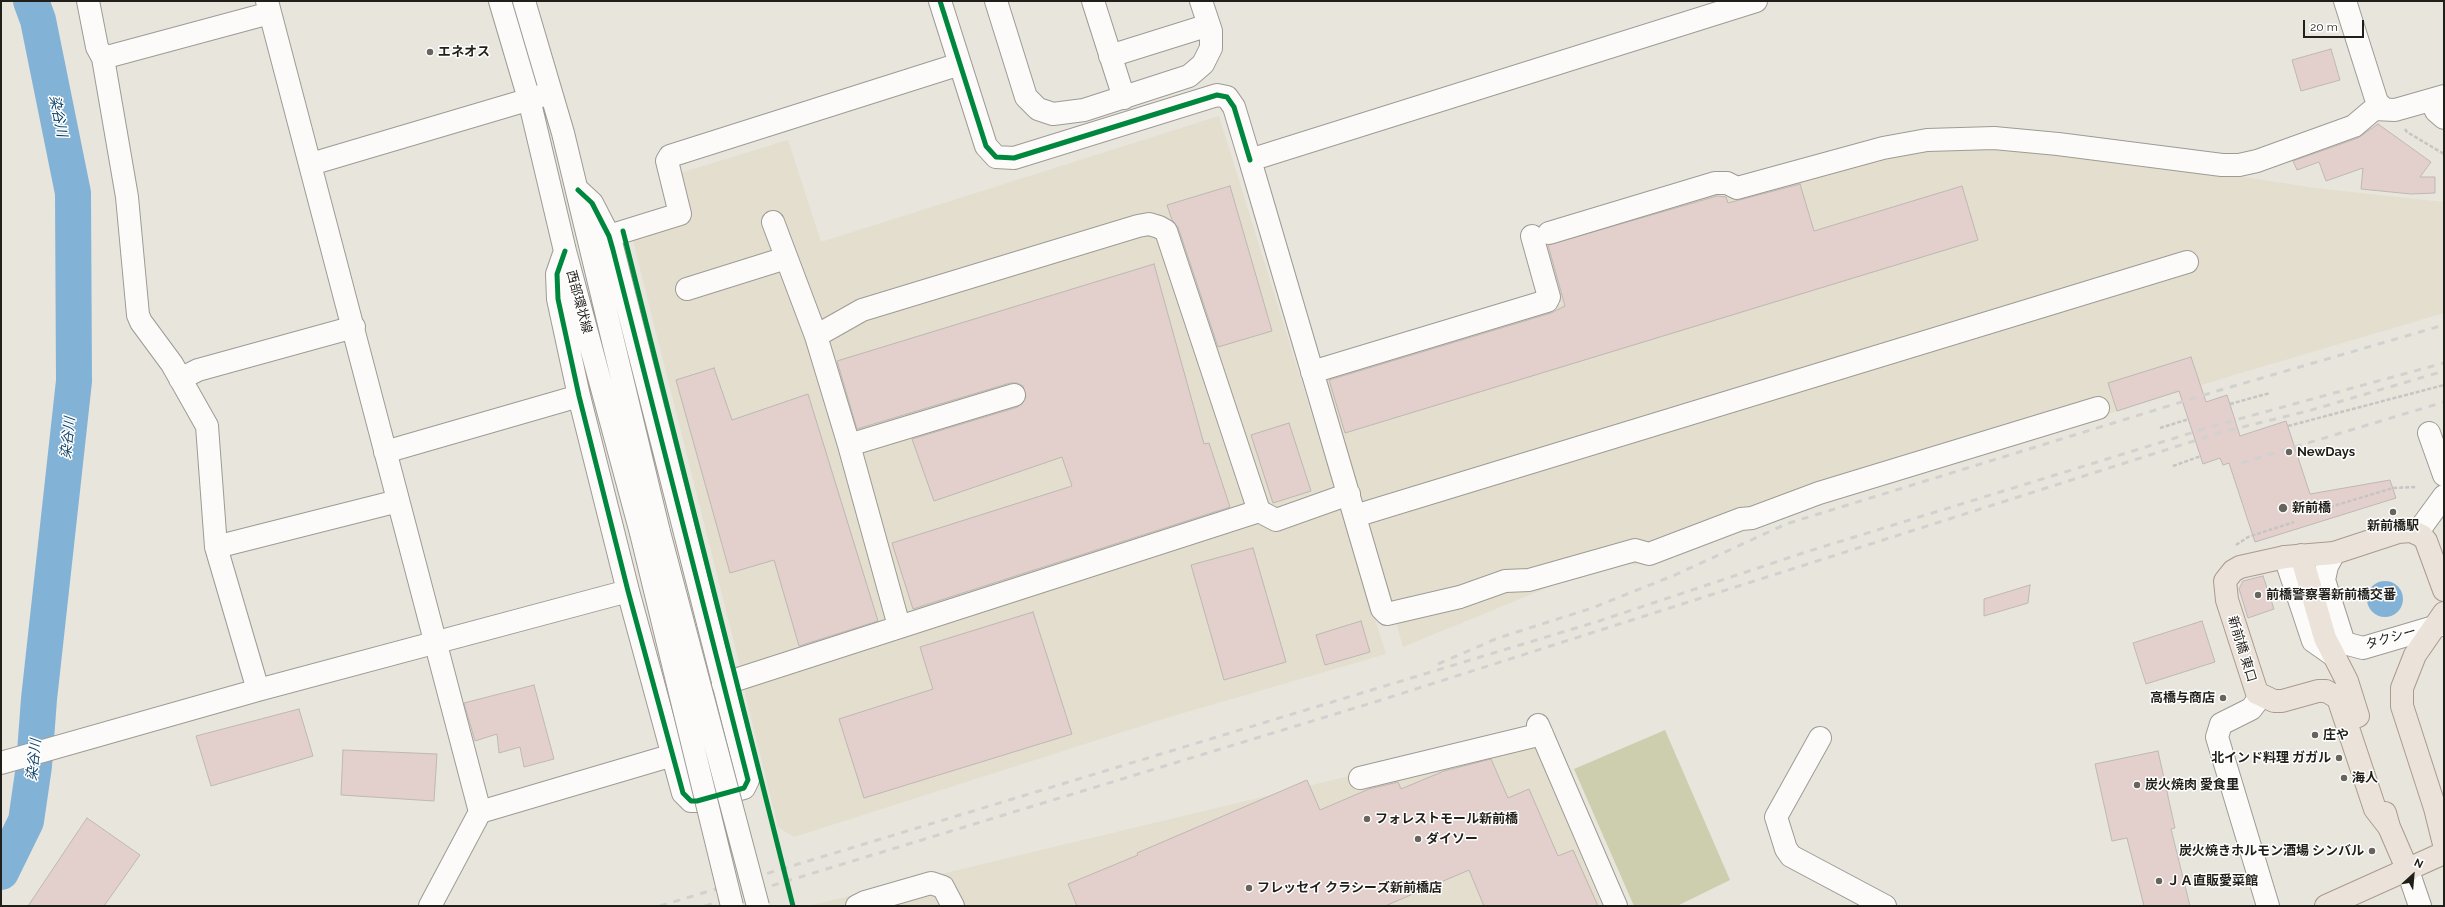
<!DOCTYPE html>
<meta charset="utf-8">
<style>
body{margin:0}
#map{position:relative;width:2445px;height:907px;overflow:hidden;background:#e8e5dd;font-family:Raleway,sans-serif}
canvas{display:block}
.frame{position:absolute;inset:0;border:2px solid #211f19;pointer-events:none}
.north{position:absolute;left:2393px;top:855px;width:40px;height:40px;-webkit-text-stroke:3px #fff;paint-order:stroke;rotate:26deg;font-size:11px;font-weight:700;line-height:16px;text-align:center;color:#211f19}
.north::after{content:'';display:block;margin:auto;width:14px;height:18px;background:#211f19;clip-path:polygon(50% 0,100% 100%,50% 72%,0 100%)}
.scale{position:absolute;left:2303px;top:20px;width:61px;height:18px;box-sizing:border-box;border:2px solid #211f19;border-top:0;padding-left:5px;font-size:12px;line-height:14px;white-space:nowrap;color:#211f19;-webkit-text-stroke:3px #fff;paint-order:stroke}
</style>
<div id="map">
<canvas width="2445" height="907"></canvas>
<div class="frame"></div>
<div class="north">N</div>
<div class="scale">20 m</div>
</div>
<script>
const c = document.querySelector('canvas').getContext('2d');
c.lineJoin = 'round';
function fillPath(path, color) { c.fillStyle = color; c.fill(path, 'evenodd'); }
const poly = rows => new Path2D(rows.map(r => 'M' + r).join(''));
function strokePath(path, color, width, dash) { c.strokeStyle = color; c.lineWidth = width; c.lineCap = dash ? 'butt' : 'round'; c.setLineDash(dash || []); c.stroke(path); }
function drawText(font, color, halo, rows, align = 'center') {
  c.font = font + ' Raleway,"Noto Sans JP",sans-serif'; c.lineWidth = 3; c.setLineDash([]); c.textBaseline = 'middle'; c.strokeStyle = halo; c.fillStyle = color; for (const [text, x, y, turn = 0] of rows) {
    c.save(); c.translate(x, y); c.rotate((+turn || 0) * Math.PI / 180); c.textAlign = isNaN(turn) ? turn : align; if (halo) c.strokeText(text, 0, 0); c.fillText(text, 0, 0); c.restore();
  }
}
const built = poly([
 [1219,116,1386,654,1163,719,794,837,778,827,746,697,743,678,633,241,688,224,677,174,788,140,821,242],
 [1955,142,2093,154,2315,188,2444,202,2444,313,2234,375,1756,523,1634,565,1622,557,1403,647,1326,377,1561,304,1539,232],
 [1529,733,1602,906,808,906]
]);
const green = poly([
 [1665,730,1730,880,1677,906,1634,906,1574,769]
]);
const water = poly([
 '2367 599a18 18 0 1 1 36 0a18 18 0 1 1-36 0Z'
]);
const river = poly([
 [1,872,26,821,34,766,39,699,74,381,73,193,38,20,31,1]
]);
const building = poly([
 [2331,49,2340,80,2301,91,2292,60,2331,49],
 [2378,124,2431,162,2420,177,2435,177,2435,193,2411,194,2361,189,2363,168,2326,181,2319,162,2297,170,2293,161,2358,138,2378,124],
 [1800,184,1814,231,1962,186,1978,240,1345,433,1329,380,1551,313,1565,306,1548,245,1717,196,1726,197,1728,203,1800,184],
 [1230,186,1272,331,1218,347,1178,227,1172,220,1167,205,1230,186],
 [1154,264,1204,444,1209,443,1230,507,913,609,892,543,1072,486,1062,457,934,501,912,439,1018,407,1026,397,1023,386,1017,383,1010,383,857,429,837,361,1154,264],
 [2191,357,2206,402,2227,395,2240,436,2286,421,2310,494,2390,480,2396,498,2255,542,2229,463,2223,465,2220,458,2203,464,2179,391,2117,411,2108,383,2191,357],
 [714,368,732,420,808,394,878,621,799,646,774,560,730,573,676,380,714,368],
 [1289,423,1311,491,1273,503,1251,435,1289,423],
 [1253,548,1286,662,1224,680,1191,565,1253,548],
 [2263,576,2274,609,2248,618,2239,589,2243,581,2263,576],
 [2030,585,2028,603,1984,616,1984,599,2030,585],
 [1033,612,1072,734,864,798,839,719,933,689,920,647,1033,612],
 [1361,621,1370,652,1325,665,1316,635,1361,621],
 [2202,621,2215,662,2146,684,2133,643,2202,621],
 [534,685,554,759,524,767,520,747,499,753,497,734,475,741,464,703,534,685],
 [299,709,313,756,211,786,196,736,299,709],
 [343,750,437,754,434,801,341,795,343,750],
 [2158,751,2175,828,2171,829,2190,906,2144,906,2127,838,2112,841,2095,764,2158,751],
 [1491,759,1508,798,1529,789,1558,856,1573,850,1598,906,1484,906,1469,870,1385,906,1077,906,1068,884,1138,855,1137,853,1307,780,1320,810,1369,789,1398,782,1401,789,1444,771,1491,759],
 [87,818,140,855,104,906,28,906,87,818]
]);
const path = poly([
 [2405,129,2407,132,2444,154],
 [2230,404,2270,393],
 [2288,426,2444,385],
 [2160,428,2189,419],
 [2173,466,2201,456],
 [2330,507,2393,488,2416,487],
 [2236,545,2248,537,2294,522]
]);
const minor = poly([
 [88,1,97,47,103,58],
 [267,1,480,812,430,906],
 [500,1,529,99,565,251,641,533],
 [524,1,563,133,659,532],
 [940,1,986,146,996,157,1014,158,1217,95,1227,97,1234,107,1250,160],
 [996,1,1026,97,1038,109,1053,114,1084,110,1189,76,1203,64,1211,48,1211,31,1201,1],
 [1093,1,1124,98],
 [1756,1,1250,160,1382,609,1387,614,1460,597,1505,581,1529,580,1635,550,1649,554,1741,519,1752,518,1819,493,2098,408],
 [2345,1,2377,102,2384,109],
 [1110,56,1209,25],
 [2431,100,2436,111,2444,118],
 [311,164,544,95],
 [773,222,816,336,849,445,899,626],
 [1549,233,1715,183,1727,183,1737,188,1883,148,1927,140,1994,138,2058,144,2222,165,2239,165,2257,161,2354,126,2374,109,2395,110,2444,96],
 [609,236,680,214,667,161,670,156,960,64],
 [565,251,557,274,558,299,579,396,628,591,683,793,691,801,697,801,744,788,748,780,613,250,609,236,592,203,578,190],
 [687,289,786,258],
 [816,336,862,310,1138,226,1149,224,1159,227,1166,231,1259,511,1276,520,1349,494],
 [1312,372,1547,301,1549,297,1532,236],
 [180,379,198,370,354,327],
 [2429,433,2444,475],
 [849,445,1014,395],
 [385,452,579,396],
 [1355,516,2187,262],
 [2417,533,2444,496],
 [216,547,398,501],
 [2334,553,2327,566,2324,580,2344,643,2363,648,2444,624],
 [2285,557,2313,641,2333,655],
 [723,684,1259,511],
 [258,690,216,547,207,426,172,364,141,322,138,315,127,197,103,58,270,13],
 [2261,696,2251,709,2221,724,2217,737,2268,906],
 [1538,725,1616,906],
 [1820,738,1776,817,1786,849,1791,856,1885,906],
 [1,763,258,690,628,591],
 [1360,778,1542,734],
 [480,812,673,755],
 [2408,871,2420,906],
 [857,906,865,902,931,883,943,887,953,906]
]);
const major = poly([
 [2301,555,2325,638,2347,681,2358,716],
 [2444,613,2415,655,2402,688,2402,706,2435,808,2444,844],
 [2385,813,2389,827,2408,871],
 [2389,827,2375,809,2338,698,2326,691,2318,691,2282,701,2274,701,2257,693,2227,600,2225,581,2233,571,2240,567,2285,557,2334,553,2398,532,2411,531,2422,536,2426,541,2444,590],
 [2326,906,2444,853]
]);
const rail = poly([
 [2241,463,2444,402],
 [1438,664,1498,638,1592,608,1675,575,1786,524,2217,391,2444,325],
 [660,906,1599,621,1806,552,2217,425,2444,363],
 [705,906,1378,701,2222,432,2308,411,2444,371]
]);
const minorBridge = poly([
 [659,532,758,906],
 [641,533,732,906]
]);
const cycleway = poly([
 [940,1,986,146,996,157,1014,158,1217,95,1227,97,1234,107,1250,160],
 [623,231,793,906],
 [565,251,557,274,558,299,579,396,628,591,683,793,691,801,697,801,744,788,748,780,613,250,609,236,592,203,578,190]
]);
const markers = [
 [430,52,4,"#67645e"],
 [2289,452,4,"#67645e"],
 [2283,508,5,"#67645e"],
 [2393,512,4,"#67645e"],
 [2258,595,4,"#67645e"],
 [2223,698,4,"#67645e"],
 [2315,735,4,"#67645e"],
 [2339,758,4,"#67645e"],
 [2344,778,4,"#67645e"],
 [2137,785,4,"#67645e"],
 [1367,819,4,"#67645e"],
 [1418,839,4,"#67645e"],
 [2372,851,4,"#67645e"],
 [2159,881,4,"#67645e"],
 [1249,888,4,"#67645e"]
];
const poiNames = [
 ["エネオス",438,52],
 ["NewDays",2297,452],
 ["新前橋",2292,508],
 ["新前橋駅",2393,526,"center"],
 ["前橋警察署新前橋交番",2266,595],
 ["高橋与商店",2215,698,"right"],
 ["庄や",2323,735],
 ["北インド料理 ガガル",2331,758,"right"],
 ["海人",2352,778],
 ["炭火焼肉 愛食里",2145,785],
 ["フォレストモール新前橋",1375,819],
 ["ダイソー",1426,839],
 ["炭火焼きホルモン酒場 シンバル",2364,851,"right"],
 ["ＪＡ直販愛菜館",2167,881],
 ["フレッセイ クラシーズ新前橋店",1257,888]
];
const streetNames = [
 ["西部環状線",579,302,75],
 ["タクシー",2391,638,-16],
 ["新前橋 東口",2242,649,73]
];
const waterNames = [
 ["染谷川",58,116,79],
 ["染谷川",68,438,-84],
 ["染谷川",34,760,-84]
];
fillPath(built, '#e3decd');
fillPath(green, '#ccceae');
fillPath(water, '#82b3d7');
strokePath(river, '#82b3d7', 36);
fillPath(building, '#e3d0cc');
strokePath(building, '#bdb8b4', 1);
strokePath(minor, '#9d9b94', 24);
strokePath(major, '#aa9b8d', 24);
strokePath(path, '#c6c5c2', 2.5, [4, 2]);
strokePath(minor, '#fcfbfa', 22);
strokePath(major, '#ebe2da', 22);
strokePath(rail, '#d3d1cf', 3, [7, 7]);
strokePath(minorBridge, '#9d9b94', 24, []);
strokePath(minorBridge, '#fcfbfa', 22);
strokePath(cycleway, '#00873e', 5);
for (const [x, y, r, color] of markers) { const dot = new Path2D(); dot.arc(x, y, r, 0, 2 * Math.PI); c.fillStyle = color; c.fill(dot); strokePath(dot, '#fff', 1.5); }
drawText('bold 13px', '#211f19', '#fff', poiNames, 'left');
drawText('13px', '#211f19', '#fff', streetNames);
drawText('italic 14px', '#0f446a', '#fff', waterNames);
</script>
